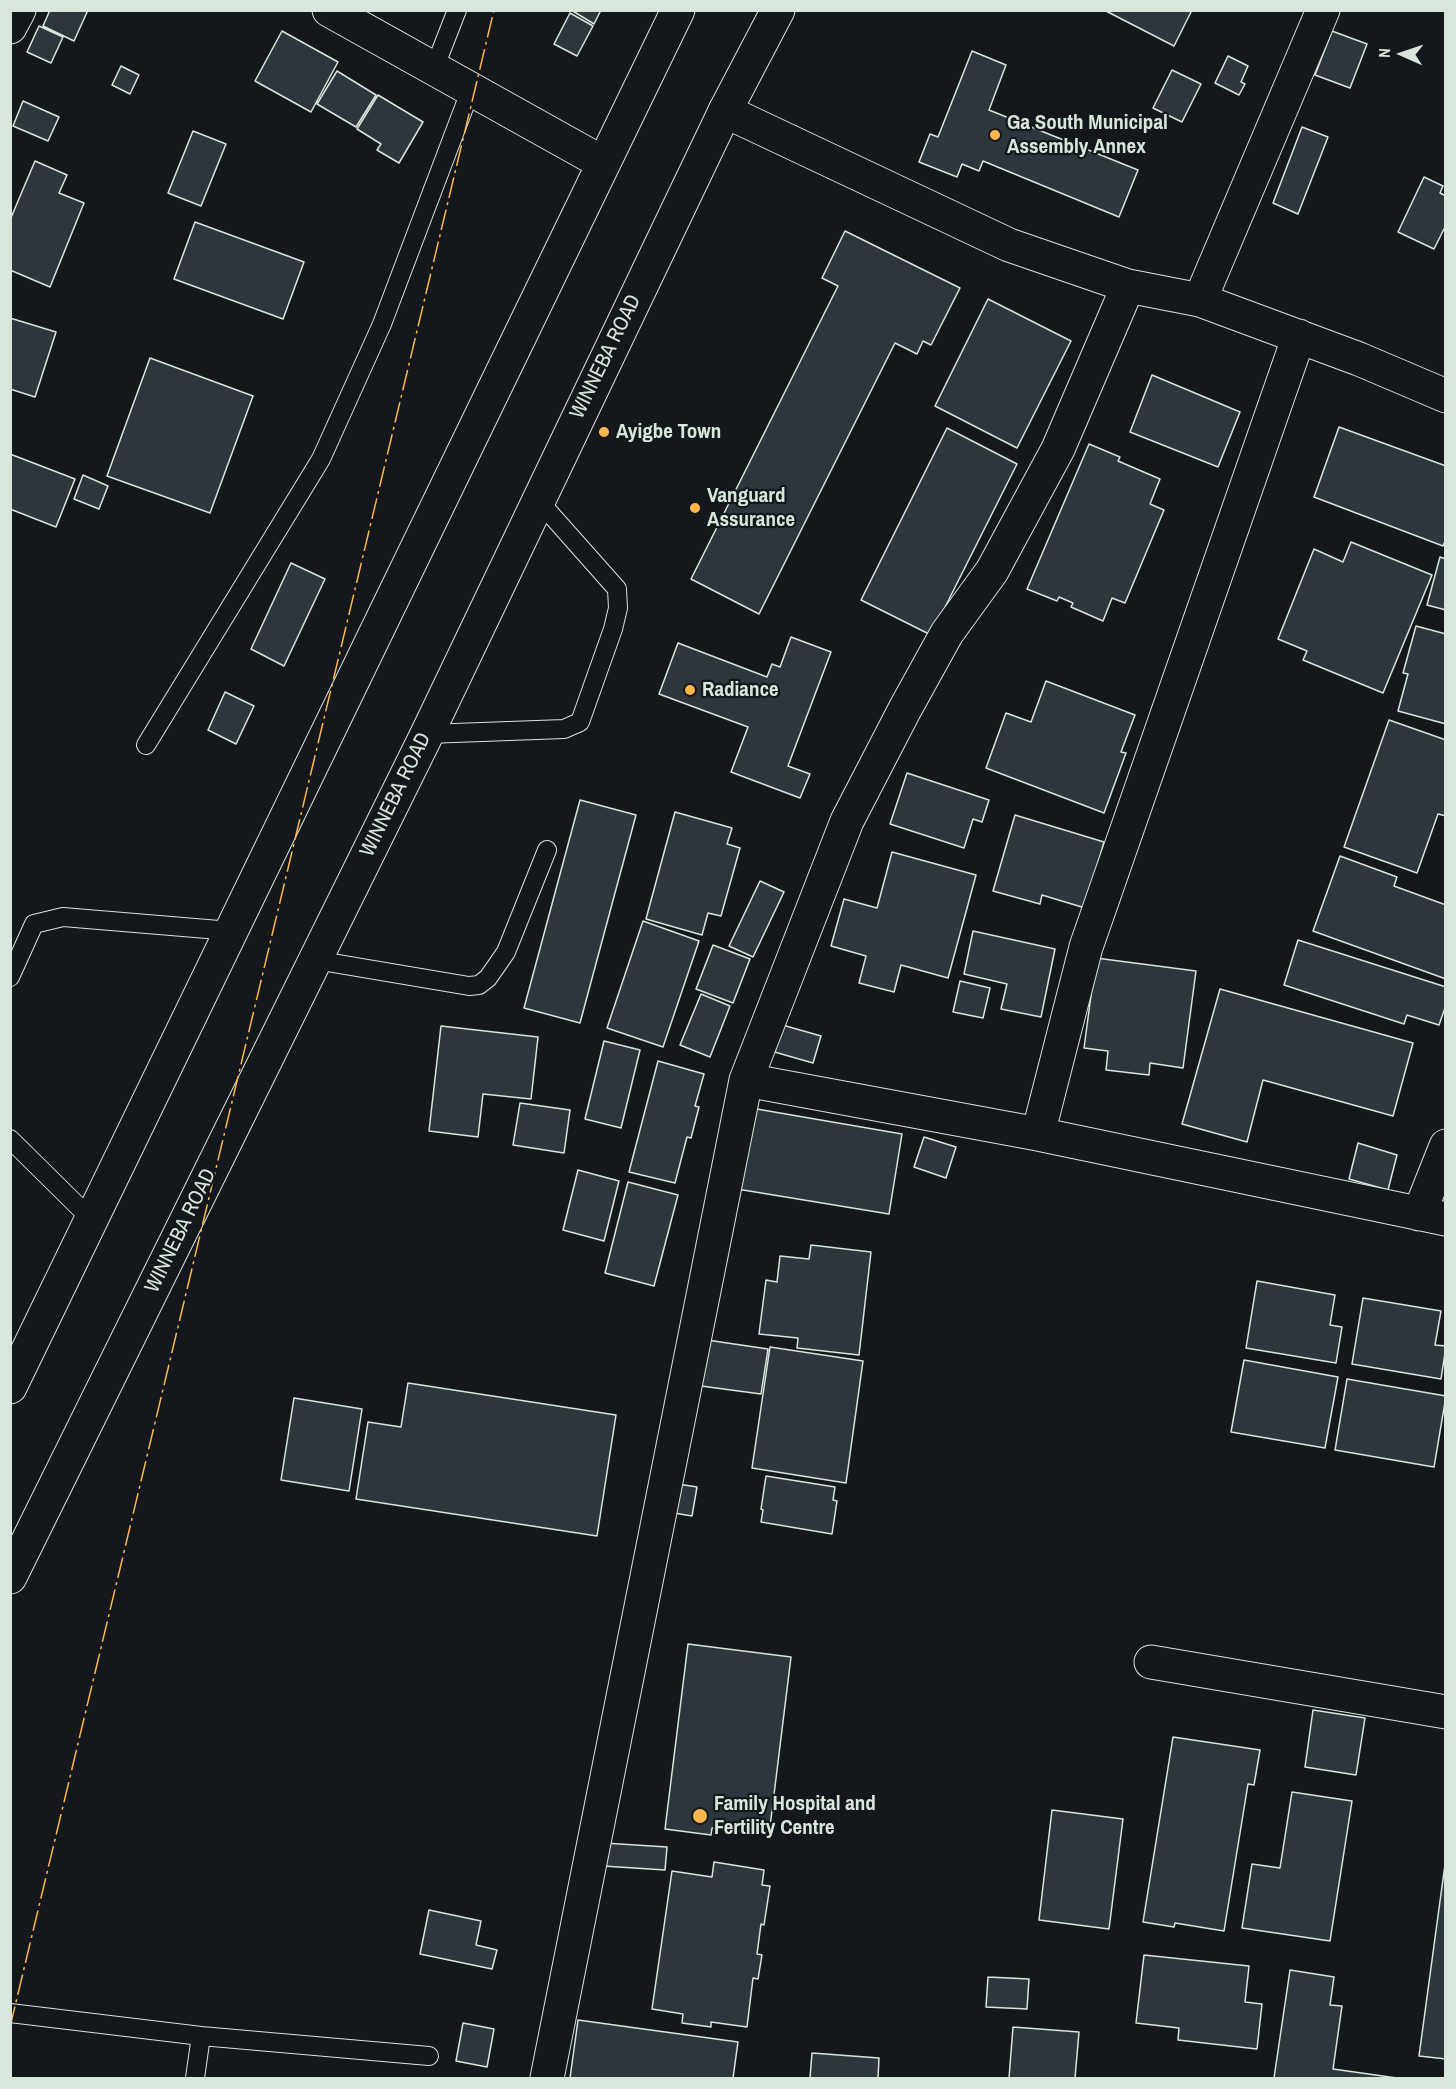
<!DOCTYPE html>
<style>
body{margin:0}
#map{position:relative;width:1456px;height:2089px;overflow:hidden;background:#14181c;font-family:"Archivo Narrow",sans-serif}
canvas{display:block}
.frame{position:absolute;inset:0;border:12px solid #d8e6dc;pointer-events:none}
.north{position:absolute;left:1372px;top:24px;width:60px;height:60px;-webkit-text-stroke:4px #14181c;paint-order:stroke;rotate:273deg;font-size:16px;font-weight:700;line-height:24px;text-align:center;color:#d8e6dc}
.north::after{content:'';display:block;margin:auto;width:21px;height:27px;background:#d8e6dc;clip-path:polygon(50% 0,100% 100%,50% 72%,0 100%)}
</style>
<div id="map">
<canvas width="1456" height="2089"></canvas>
<div class="frame"></div>
<div class="north">N</div>
</div>
<script>
const c = document.querySelector('canvas').getContext('2d');
c.lineJoin = 'round';
function fillPath(path, color) { c.fillStyle = color; c.fill(path, 'evenodd'); }
const poly = rows => new Path2D(rows.map(r => 'M' + r).join(''));
function strokePath(path, color, width, dash) { c.strokeStyle = color; c.lineWidth = width; c.lineCap = dash ? 'butt' : 'round'; c.setLineDash(dash || []); c.stroke(path); }
function drawText(font, color, halo, rows, align = 'center') {
  c.font = font + ' "Archivo Narrow",sans-serif'; c.lineWidth = 4.5; c.setLineDash([]); c.textBaseline = 'middle'; c.strokeStyle = halo; c.fillStyle = color; for (const [text, x, y, turn = 0] of rows) {
    c.save(); c.translate(x, y); c.rotate((+turn || 0) * Math.PI / 180); c.textAlign = isNaN(turn) ? turn : align; if (halo) c.strokeText(text, 0, 0); c.fillText(text, 0, 0); c.restore();
  }
}
const building = poly([
 [50,10,88,10,74,41,43,26,50,10],
 [571,10,601,10,594,24,571,10],
 [1104,10,1192,10,1174,46,1104,10],
 [570,13,593,26,577,56,554,44,570,13],
 [39,26,63,37,51,63,27,52,39,26],
 [282,31,338,62,311,112,255,81,282,31],
 [1332,31,1367,44,1350,88,1315,75,1332,31],
 [972,51,1006,65,989,110,1138,170,1119,217,983,161,979,171,962,164,957,177,919,162,930,134,938,137,972,51],
 [1228,56,1248,66,1241,82,1245,84,1239,95,1215,83,1228,56],
 [121,66,139,75,130,94,112,85,121,66],
 [1172,70,1201,84,1182,122,1153,108,1172,70],
 [337,71,376,95,356,127,317,104,337,71],
 [378,95,423,122,399,163,377,150,381,144,357,129,378,95],
 [23,101,59,117,48,141,13,126,23,101],
 [1302,127,1328,137,1298,214,1273,203,1302,127],
 [193,131,226,144,201,206,168,193,193,131],
 [35,161,67,175,59,193,84,203,50,287,10,270,10,220,35,161],
 [1424,177,1443,186,1440,193,1446,196,1446,225,1434,249,1398,232,1424,177],
 [195,222,304,262,283,319,174,279,195,222],
 [845,231,960,288,931,345,923,341,917,354,895,343,759,614,691,579,838,286,822,278,845,231],
 [988,299,1071,341,1017,448,935,406,988,299],
 [10,318,56,332,35,397,10,389,10,318],
 [150,358,253,396,210,513,107,476,150,358],
 [1152,375,1240,412,1218,467,1130,432,1152,375],
 [1339,427,1446,466,1446,539,1443,546,1314,497,1339,427],
 [947,428,1017,464,931,635,861,600,947,428],
 [1089,444,1120,457,1118,461,1160,479,1150,504,1164,510,1125,603,1112,598,1103,621,1071,607,1073,603,1059,597,1057,601,1027,589,1089,444],
 [10,454,75,479,56,527,10,509,10,454],
 [83,475,108,486,99,509,74,499,83,475],
 [1351,542,1432,575,1383,693,1303,660,1307,651,1278,639,1314,549,1343,562,1351,542],
 [1440,557,1446,559,1446,610,1427,605,1440,557],
 [291,563,325,579,284,666,251,649,291,563],
 [1416,626,1446,634,1446,724,1398,711,1408,674,1403,673,1416,626],
 [791,637,831,652,788,766,810,774,800,798,731,772,748,727,659,694,678,643,767,677,772,664,780,667,791,637],
 [1046,681,1135,715,1121,752,1126,753,1104,813,986,768,1006,713,1031,722,1046,681],
 [225,692,254,706,236,744,208,730,225,692],
 [1389,720,1446,740,1446,816,1438,814,1417,873,1344,847,1389,720],
 [907,773,989,800,982,822,973,819,964,848,890,824,907,773],
 [580,800,636,815,580,1023,524,1008,580,800],
 [675,812,732,828,727,844,740,848,721,916,708,913,702,935,646,919,675,812],
 [1015,815,1104,842,1085,908,1042,895,1040,904,993,891,1015,815],
 [892,852,976,875,948,978,901,965,894,992,859,983,866,956,831,946,844,899,877,908,892,852],
 [1340,856,1397,877,1394,886,1446,905,1446,979,1313,931,1340,856],
 [760,881,784,892,753,957,729,946,760,881],
 [643,921,699,941,663,1047,607,1028,643,921],
 [973,931,1055,949,1041,1017,1001,1009,1007,984,964,974,973,931],
 [1298,940,1446,987,1446,1005,1439,1025,1407,1015,1404,1024,1284,985,1298,940],
 [713,945,750,959,733,1003,696,989,713,945],
 [1096,958,1196,971,1183,1068,1150,1063,1149,1075,1106,1070,1108,1051,1084,1048,1096,958],
 [960,981,990,988,983,1018,953,1012,960,981],
 [1220,989,1413,1043,1393,1116,1263,1080,1247,1142,1182,1124,1220,989],
 [701,994,730,1006,710,1057,680,1045,701,994],
 [779,1024,821,1036,813,1063,771,1051,779,1024],
 [441,1026,538,1037,531,1099,483,1094,478,1137,429,1131,441,1026],
 [604,1041,640,1050,621,1128,585,1119,604,1041],
 [658,1061,704,1074,695,1106,699,1107,691,1138,687,1137,675,1183,629,1172,658,1061],
 [520,1103,570,1110,564,1153,513,1145,520,1103],
 [751,1108,902,1134,889,1214,737,1189,751,1108],
 [924,1137,956,1147,946,1178,914,1167,924,1137],
 [1358,1143,1397,1155,1388,1190,1349,1179,1358,1143],
 [578,1170,619,1181,604,1241,563,1230,578,1170],
 [628,1182,678,1195,654,1286,605,1273,628,1182],
 [811,1245,871,1252,859,1355,797,1348,798,1338,759,1334,766,1280,777,1282,780,1256,809,1259,811,1245],
 [1257,1281,1335,1295,1330,1325,1342,1327,1336,1363,1246,1348,1257,1281],
 [1363,1298,1441,1311,1435,1345,1446,1346,1441,1379,1352,1364,1363,1298],
 [707,1340,768,1349,761,1394,701,1386,707,1340],
 [770,1347,863,1361,846,1483,752,1468,770,1347],
 [1244,1360,1338,1377,1325,1448,1231,1432,1244,1360],
 [1347,1379,1446,1396,1434,1467,1335,1450,1347,1379],
 [408,1383,616,1415,597,1536,356,1499,368,1422,401,1427,408,1383],
 [294,1398,362,1409,349,1491,281,1480,294,1398],
 [766,1476,835,1487,833,1500,837,1501,832,1534,761,1522,763,1510,761,1509,766,1476],
 [672,1483,697,1487,692,1516,668,1512,672,1483],
 [688,1644,791,1657,769,1835,712,1828,711,1835,665,1829,688,1644],
 [1313,1710,1365,1718,1356,1775,1305,1767,1313,1710],
 [1173,1737,1260,1750,1254,1785,1248,1784,1224,1931,1175,1923,1174,1927,1143,1922,1173,1737],
 [1292,1792,1352,1801,1330,1941,1242,1928,1252,1864,1280,1868,1292,1792],
 [1052,1810,1123,1819,1109,1929,1039,1920,1052,1810],
 [604,1843,667,1847,665,1870,603,1866,604,1843],
 [1446,1857,1446,2059,1419,2056,1446,1857],
 [714,1862,764,1870,762,1885,770,1886,764,1925,761,1924,757,1954,762,1955,758,1979,753,1978,747,2027,711,2022,711,2027,682,2023,683,2014,652,2009,672,1871,712,1877,714,1862],
 [429,1910,481,1921,476,1945,497,1950,492,1969,420,1954,429,1910],
 [1144,1955,1249,1966,1245,2002,1262,2004,1257,2049,1178,2040,1179,2028,1136,2023,1144,1955],
 [1290,1970,1334,1977,1330,2005,1342,2006,1333,2069,1397,2078,1274,2078,1290,1970],
 [988,1977,1029,1979,1027,2009,986,2007,988,1977],
 [578,2020,738,2042,733,2078,570,2078,578,2020],
 [463,2023,494,2029,487,2067,456,2061,463,2023],
 [1013,2027,1079,2032,1075,2078,1009,2078,1013,2027],
 [812,2053,879,2058,878,2078,810,2078,812,2053]
]);
const service = poly([
 [434,69,457,10],
 [427,734,564,729,580,722,613,629,618,608,617,589,538,500],
 [146,745,321,459,382,324,471,89],
 [315,960,469,986,479,985,488,978,506,952,547,850],
 [10,977,34,924,63,917,231,931],
 [10,1139,92,1220],
 [10,2013,201,2036,429,2056],
 [195,2078,201,2036]
]);
const minor = poly([
 [329,10,603,163],
 [10,27,19,10],
 [725,111,1009,245,1128,286,1200,300,1359,359,1446,396],
 [1200,300,1323,10],
 [746,1080,1038,1134,1446,1219],
 [1038,1134,1086,947,1299,336],
 [1419,1214,1446,1146],
 [1151,1662,1446,1712],
 [547,2078,746,1080,847,821,905,709,947,633,992,571,1058,449,1128,286]
]);
const trunk = poly([
 [10,1387,678,10],
 [10,1577,427,734,725,111,778,10]
]);
const power = poly([
 [10,2027,494,10]
]);
const markers = [
 [995,135,6,"#ffb74d"],
 [604,432,6,"#ffb74d"],
 [695,508,6,"#ffb74d"],
 [690,690,6,"#ffb74d"],
 [700,1816,8,"#ffb74d"]
];
const poiNames = [
 ["Ga South Municipal",1007,123],
 ["Assembly Annex",1007,147],
 ["Ayigbe Town",616,432],
 ["Vanguard",707,496],
 ["Assurance",707,520],
 ["Radiance",702,690],
 ["Family Hospital and",714,1804],
 ["Fertility Centre",714,1828]
];
const streetNames = [
 ["WINNEBA ROAD",606,357,-64],
 ["WINNEBA ROAD",396,795,-64],
 ["WINNEBA ROAD",181,1231,-64]
];
fillPath(building, '#2c363c');
strokePath(building, '#d8e6dc', 1.5);
strokePath(service, '#d8e6dc', 20);
strokePath(minor, '#d8e6dc', 35);
strokePath(trunk, '#d8e6dc', 35);
strokePath(service, '#14181c', 18);
strokePath(minor, '#14181c', 33);
strokePath(trunk, '#14181c', 33);
strokePath(power, '#ffb74d', 1.5, [21, 4.5, 3, 4.5]);
for (const [x, y, r, color] of markers) { const dot = new Path2D(); dot.arc(x, y, r, 0, 2 * Math.PI); c.fillStyle = color; c.fill(dot); strokePath(dot, '#14181c', 2); }
drawText('bold 21px', '#d8e6dc', '#14181c', poiNames, 'left');
drawText('21px', '#d8e6dc', '#14181c', streetNames);
</script>
